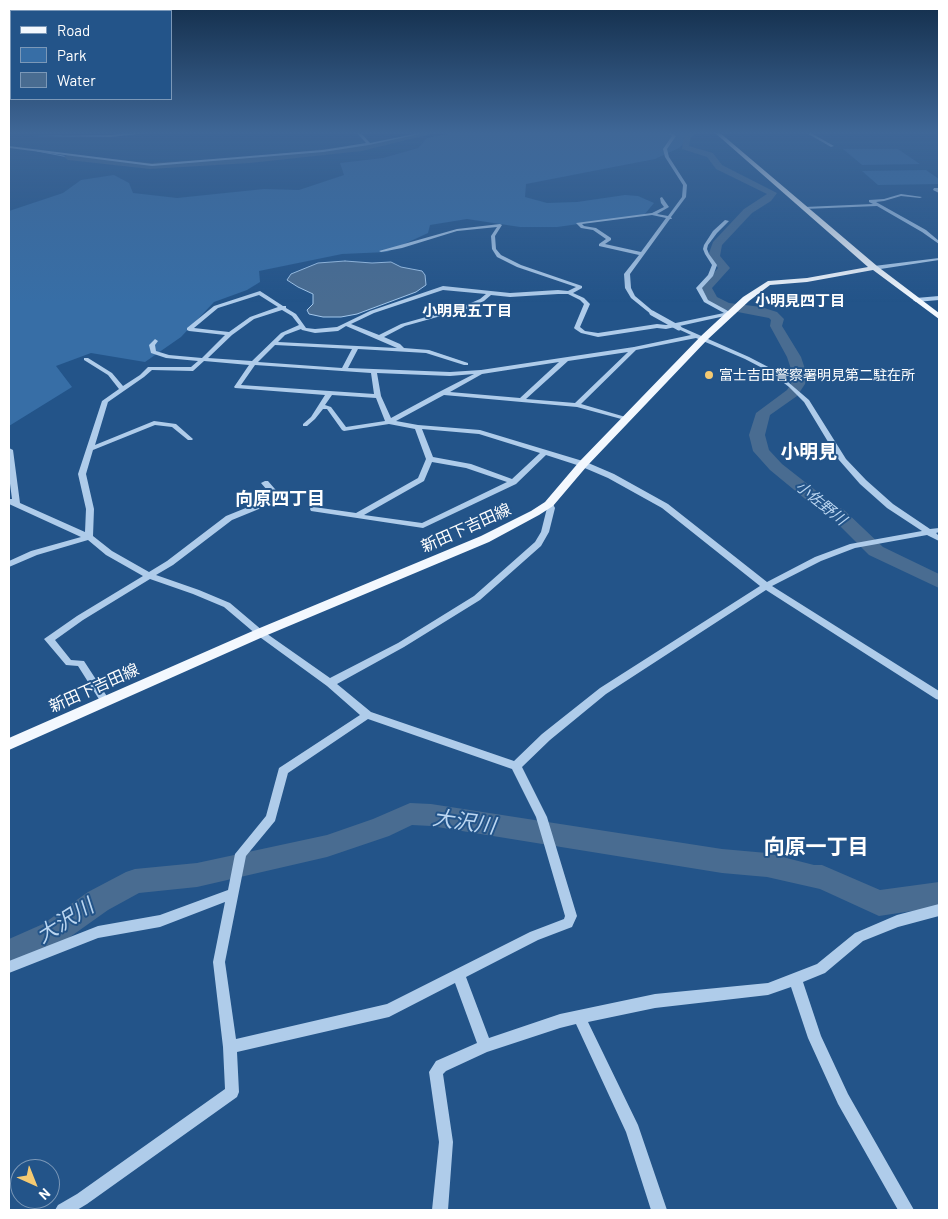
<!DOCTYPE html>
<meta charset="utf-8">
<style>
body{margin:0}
#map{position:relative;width:948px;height:1219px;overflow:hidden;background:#235489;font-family:Barlow,sans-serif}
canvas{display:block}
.frame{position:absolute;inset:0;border:10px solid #fff;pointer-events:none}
.legend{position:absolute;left:10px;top:10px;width:162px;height:90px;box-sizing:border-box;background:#235489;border:1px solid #7b98b8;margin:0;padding:6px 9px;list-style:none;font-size:15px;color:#fff}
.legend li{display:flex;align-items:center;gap:10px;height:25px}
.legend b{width:25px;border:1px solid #7b98b8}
.north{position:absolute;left:10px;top:1159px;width:50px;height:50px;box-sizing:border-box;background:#235489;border:1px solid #7b98b8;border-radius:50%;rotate:136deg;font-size:14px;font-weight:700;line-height:20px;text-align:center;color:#fff}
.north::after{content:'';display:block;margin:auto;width:18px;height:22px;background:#f5ca72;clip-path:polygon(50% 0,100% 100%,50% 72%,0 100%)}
</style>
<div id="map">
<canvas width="948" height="1219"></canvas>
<div class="frame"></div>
<ul class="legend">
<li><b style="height:6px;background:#f3f8fe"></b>Road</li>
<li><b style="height:14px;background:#376ea6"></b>Park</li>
<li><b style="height:14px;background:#496c91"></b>Water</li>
</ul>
<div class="north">N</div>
</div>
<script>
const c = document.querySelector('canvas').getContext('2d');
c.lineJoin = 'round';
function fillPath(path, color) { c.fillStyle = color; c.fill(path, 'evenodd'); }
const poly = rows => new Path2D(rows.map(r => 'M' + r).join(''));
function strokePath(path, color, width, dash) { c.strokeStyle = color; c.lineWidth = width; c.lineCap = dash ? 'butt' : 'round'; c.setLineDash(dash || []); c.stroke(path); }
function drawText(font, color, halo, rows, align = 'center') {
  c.font = font + ' Barlow,"Noto Sans JP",sans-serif'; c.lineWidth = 4; c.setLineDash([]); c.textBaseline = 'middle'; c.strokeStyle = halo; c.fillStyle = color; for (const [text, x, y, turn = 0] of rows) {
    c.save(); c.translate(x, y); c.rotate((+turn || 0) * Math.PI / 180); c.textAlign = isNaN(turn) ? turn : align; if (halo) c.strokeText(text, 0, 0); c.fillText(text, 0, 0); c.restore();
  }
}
const green = poly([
 [458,132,697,132,679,148,655,159,526,184,525,197,547,203,577,202,625,195,638,196,654,203,644,215,557,227,520,227,467,219,430,225,428,233,387,252,342,254,259,271,260,282,247,290,214,302,181,337,145,362,91,353,56,366,72,387,9,426,9,211,63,193,81,180,114,175,129,183,133,193,177,198,264,189,299,190,344,175,340,163,383,158,418,148,427,138],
 [843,149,898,149,920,164,862,165],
 [926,170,939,179,939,184,878,185,862,171]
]);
const water = poly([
 [345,261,372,263,391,262,401,267,422,271,425,275,426,285,416,292,357,314,341,317,323,317,309,314,307,310,313,304,313,294,298,287,287,280,291,274,318,263,345,261]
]);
const stream = poly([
 [37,151,68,157]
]);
const river = poly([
 [425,132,439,132,362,151,250,163,150,169,68,160,64,157,68,154,150,163,250,157,362,145,425,132],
 [684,132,692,132,689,146,713,153,722,165,777,193,771,201,752,213,722,245,720,256,730,268,712,288,717,297,729,303,761,307,777,312,784,319,782,326,801,357,807,375,805,384,797,396,770,415,765,435,769,450,782,464,833,504,844,510,883,547,939,574,939,588,869,555,832,518,821,512,770,470,753,451,749,435,756,413,787,390,791,384,793,375,787,357,770,326,771,320,769,318,722,309,708,302,700,288,718,268,708,256,713,242,744,209,767,194,716,169,707,157,682,149,684,132],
 [410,803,431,804,722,849,767,853,814,865,822,865,880,890,939,882,939,907,879,916,820,889,767,877,722,873,431,826,412,825,389,836,327,857,197,887,139,893,108,910,63,942,9,967,9,939,43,924,88,892,126,872,135,869,197,863,327,835,373,819,410,803]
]);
const minor = poly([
 [145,132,155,132,111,137,33,136,111,135,145,132],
 [356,132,360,132,370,143,424,132,429,132,369,145,323,152,152,166,9,148,9,146,152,164,323,150,366,143,356,132],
 [665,132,669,132,676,136,667,149,669,157,687,185,686,197,671,217,672,219,670,219,630,274,631,288,635,296,654,312,655,313,652,315,631,298,625,288,624,274,639,255,599,246,599,244,606,239,593,230,581,228,576,223,652,213,664,207,661,203,660,198,662,197,669,207,657,214,668,216,682,197,683,185,665,157,663,149,672,136,665,132],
 [652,215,666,218,641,252,605,244,611,240,611,238,596,228,584,226,582,224,652,215],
 [805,132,809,132,834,146,831,147,805,132],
 [934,188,939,188,939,193,933,190,934,188],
 [901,194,922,197,920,198,901,196,884,201,876,202,926,230,939,241,939,244,922,232,877,206,804,209,802,208,804,207,873,204,869,202,869,200,884,199,901,194],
 [725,220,729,221,717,233,708,245,707,249,709,254,717,265,713,276,702,288,708,300,730,312,734,312,734,314,666,329,657,328,598,337,581,333,575,329,574,328,584,304,580,300,568,294,558,294,510,297,491,295,484,301,466,309,405,326,384,337,400,344,404,348,429,350,468,363,468,365,464,365,426,353,358,349,348,368,450,372,481,370,634,347,691,335,676,328,681,327,749,357,774,370,809,400,846,459,866,480,893,504,930,529,939,528,939,532,936,533,939,536,939,541,927,535,855,548,821,561,772,586,939,691,939,700,936,699,766,590,606,694,550,740,522,767,547,817,577,916,572,927,538,940,466,977,489,1038,560,1014,655,994,768,983,817,964,855,933,897,915,939,904,939,916,898,927,863,941,825,973,803,982,821,1036,848,1094,914,1210,898,1210,838,1104,808,1038,791,987,768,995,655,1008,588,1022,638,1125,667,1210,651,1210,626,1132,576,1024,560,1028,487,1052,446,1071,443,1074,453,1142,448,1210,432,1210,439,1142,429,1072,436,1061,477,1043,455,983,389,1017,237,1052,239,1092,237,1097,87,1204,77,1210,55,1210,58,1205,77,1194,225,1089,223,1047,213,962,225,902,160,927,98,938,9,973,9,961,98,926,160,915,228,890,235,854,266,816,279,768,360,715,327,686,257,635,224,607,193,594,150,579,83,620,55,640,71,660,84,661,110,701,108,704,102,704,78,666,66,665,44,639,77,616,143,576,106,555,88,540,37,555,9,567,9,561,31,551,81,537,9,504,9,499,12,499,9,476,9,448,13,450,20,503,85,532,86,509,78,474,102,401,119,389,108,375,84,360,84,358,88,358,112,373,123,386,140,375,148,367,191,367,198,361,166,358,151,353,149,345,155,339,158,341,155,345,156,351,169,355,202,358,225,335,189,331,187,330,187,328,214,306,260,291,283,306,286,306,286,308,296,314,306,328,315,329,337,327,370,311,443,286,510,293,558,290,568,291,576,287,517,267,497,257,492,249,491,236,497,227,457,231,402,248,381,252,379,251,457,229,500,224,502,225,495,236,496,249,501,255,521,265,582,286,582,288,573,293,584,298,590,304,580,327,585,331,598,333,657,324,666,325,724,313,704,302,696,288,708,275,712,265,705,254,703,249,704,245,713,231,725,220],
 [443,290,486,294,480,299,462,307,401,324,379,335,351,324,374,313,443,290],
 [259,295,278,307,250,317,229,332,194,328,218,308,259,295],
 [282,310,292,316,299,325,281,333,252,361,208,358,232,335,254,319,282,310],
 [346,326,397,348,278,342,285,335,301,329,302,330,315,333,338,331,346,326],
 [696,338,745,359,770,372,789,387,804,402,839,460,860,484,887,508,922,531,850,544,815,557,767,582,668,504,614,474,586,462,480,430,418,425,396,421,444,395,577,407,625,420,629,420,629,418,581,404,636,350,696,338],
 [275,345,352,349,342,368,258,362,275,345],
 [628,352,575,403,526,399,568,361,628,352],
 [204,361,249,365,234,387,235,388,325,395,311,417,303,424,303,426,307,426,315,419,323,409,327,409,342,430,344,431,389,424,415,429,426,459,418,478,356,513,314,507,311,507,310,509,311,511,423,528,516,484,546,455,580,466,608,478,662,508,760,586,600,688,542,734,514,761,371,712,337,684,404,647,480,600,541,546,549,532,555,508,552,502,546,502,545,504,547,508,541,532,535,542,474,596,398,643,330,678,263,631,230,603,199,590,156,575,173,565,232,520,281,500,282,498,281,496,268,481,265,481,261,483,273,497,226,516,167,561,149,572,112,551,93,536,94,509,86,474,93,450,155,425,172,427,188,440,192,440,193,439,176,424,154,421,95,445,108,402,144,377,152,370,193,371,204,361],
 [559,362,520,398,450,392,482,374,559,362],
 [255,365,371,373,374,394,241,385,255,365],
 [377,373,450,376,474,374,439,392,391,418,381,396,377,373],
 [332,395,376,398,385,421,346,427,331,407,325,405,332,395],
 [422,429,479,434,540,453,512,479,471,464,433,457,422,429],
 [432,462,466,468,507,482,422,523,364,515,424,481,432,462],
 [368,719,512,769,536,817,565,916,564,919,530,932,387,1004,236,1039,225,962,246,856,275,821,288,773,368,719],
 [939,258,939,260,874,270,871,268,874,266,939,258],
 [939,296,939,300,916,302,913,300,916,298,939,296]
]);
const major = poly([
 [714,132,719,132,877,266,939,313,939,319,873,270,807,282,770,285,749,301,707,340,587,466,553,506,539,515,489,542,265,636,9,750,9,738,255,630,481,536,531,511,545,502,579,462,701,336,743,297,768,281,807,278,868,267,714,132]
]);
const minorBridge = poly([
 [652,313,679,328]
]);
const markers = [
 [709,375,5,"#f5ca72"]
];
const farPoinames = [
 ["富士吉田警察署明見第二駐在所",719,375]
];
const farNeighbourhoodnames = [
 ["小明見四丁目",800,301],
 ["小明見五丁目",467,311]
];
const farWaternames = [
 ["小佐野川",821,503,39]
];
const streetNames = [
 ["新田下吉田線",466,528,-24],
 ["新田下吉田線",94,688,-24]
];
const neighbourhoodNames = [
 ["向原四丁目",280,499]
];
const quarterNames = [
 ["小明見",809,452]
];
const nearWaternames = [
 ["大沢川",464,822,8],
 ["大沢川",65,921,-32]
];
const nearNeighbourhoodnames = [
 ["向原一丁目",816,847]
];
fillPath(green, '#376ea6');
fillPath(water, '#496c91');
strokePath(water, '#a3c7eb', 1);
strokePath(stream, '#a3c7eb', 1);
fillPath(river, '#496c91');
fillPath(minor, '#afccea');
fillPath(major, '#f3f8fe');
strokePath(minorBridge, '#afccea', 5);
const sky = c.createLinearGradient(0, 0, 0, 302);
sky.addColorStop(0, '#132e4b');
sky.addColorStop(0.44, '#3f6797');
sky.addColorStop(1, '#3f679700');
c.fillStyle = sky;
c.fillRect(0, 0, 948, 302);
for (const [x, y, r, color] of markers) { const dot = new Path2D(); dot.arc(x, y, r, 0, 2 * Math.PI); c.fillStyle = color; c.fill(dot); strokePath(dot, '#235489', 2); }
drawText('14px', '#fff', '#235489', farPoinames, 'left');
drawText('bold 15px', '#fff', '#235489', farNeighbourhoodnames);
drawText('italic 15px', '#bbd6f1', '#235489', farWaternames);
drawText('16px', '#fff', '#235489', streetNames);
drawText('bold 18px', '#fff', '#235489', neighbourhoodNames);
drawText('bold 19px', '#fff', '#235489', quarterNames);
drawText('italic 21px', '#bbd6f1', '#235489', nearWaternames);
drawText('bold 21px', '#fff', '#235489', nearNeighbourhoodnames);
</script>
